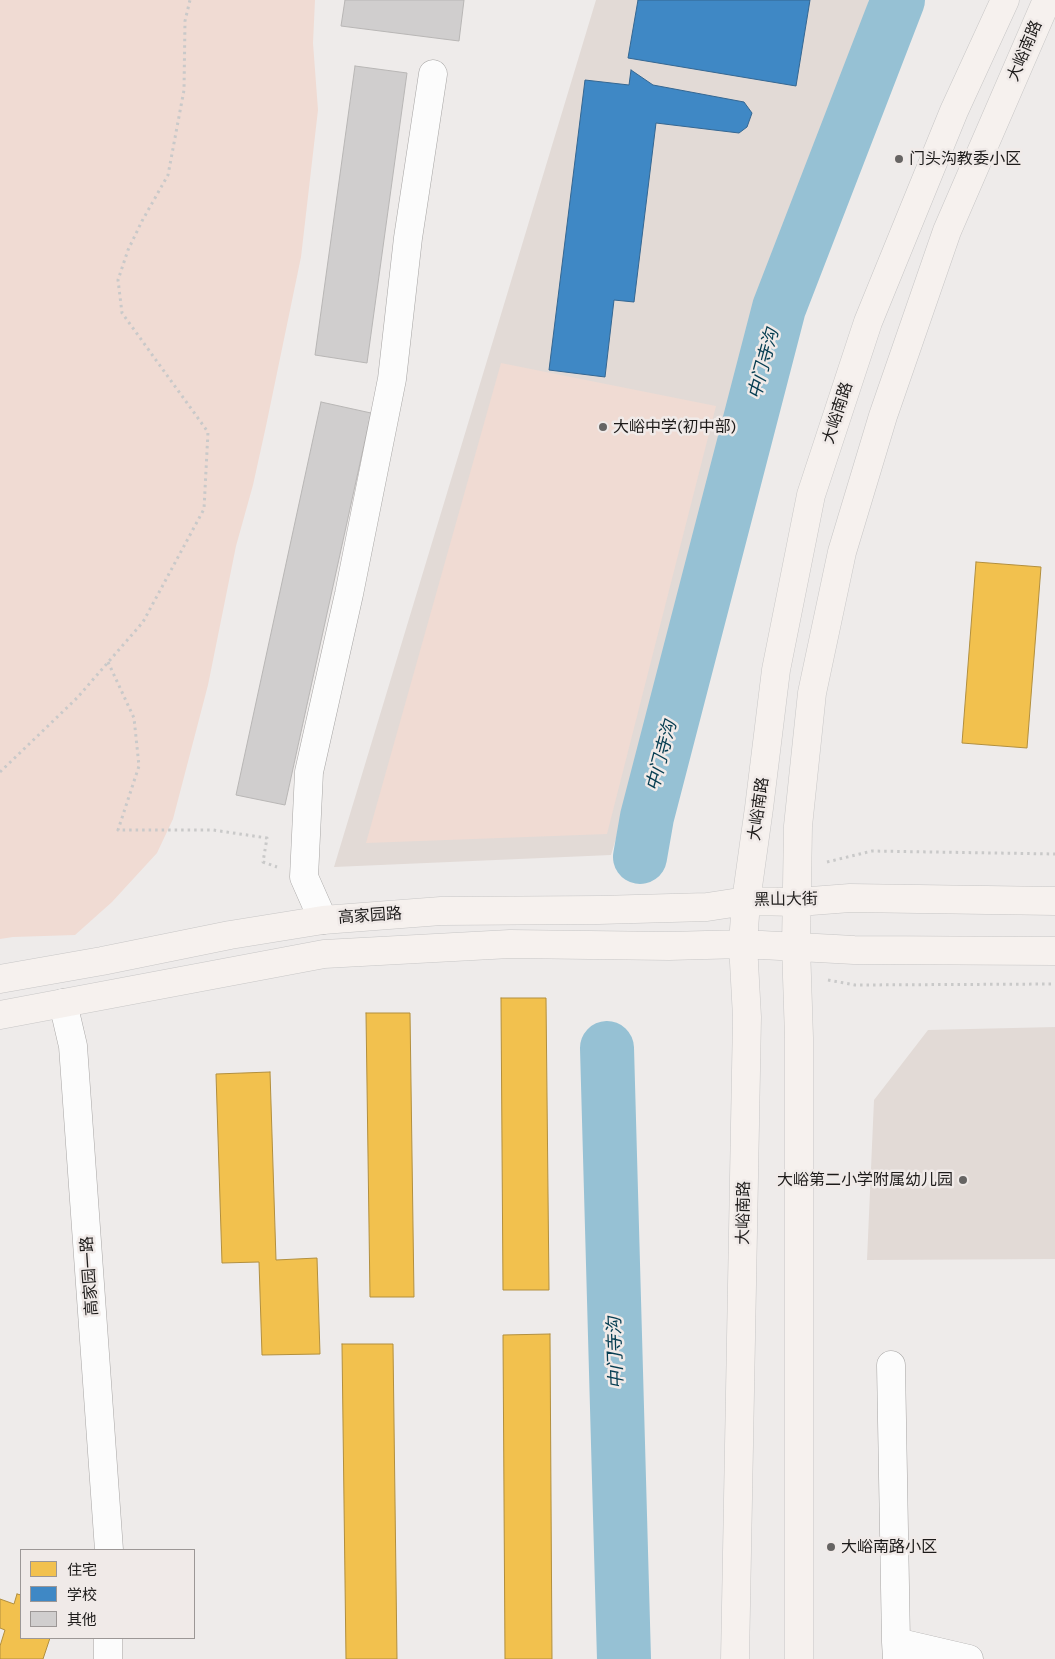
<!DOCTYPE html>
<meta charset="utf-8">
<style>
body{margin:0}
#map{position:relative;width:1055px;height:1659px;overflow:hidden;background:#eeebea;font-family:Karla,"Noto Sans SC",sans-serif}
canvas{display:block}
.legend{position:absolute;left:20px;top:1549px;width:175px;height:90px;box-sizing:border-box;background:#f0eae8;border:1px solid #9c9796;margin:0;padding:6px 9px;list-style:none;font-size:15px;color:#1d1b1a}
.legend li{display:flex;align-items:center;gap:10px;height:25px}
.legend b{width:25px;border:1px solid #9c9796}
</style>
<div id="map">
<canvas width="1055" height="1659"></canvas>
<ul class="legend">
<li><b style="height:14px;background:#f2c14e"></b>住宅</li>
<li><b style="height:14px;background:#3f88c5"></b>学校</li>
<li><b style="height:14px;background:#d0cece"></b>其他</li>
</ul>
</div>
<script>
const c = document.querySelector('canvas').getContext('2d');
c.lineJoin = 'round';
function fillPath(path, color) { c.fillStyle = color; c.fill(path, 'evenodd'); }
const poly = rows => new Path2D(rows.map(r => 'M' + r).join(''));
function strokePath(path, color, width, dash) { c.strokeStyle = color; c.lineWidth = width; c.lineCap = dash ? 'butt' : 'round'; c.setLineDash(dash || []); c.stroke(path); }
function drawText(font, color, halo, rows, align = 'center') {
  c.font = font + ' Karla,"Noto Sans SC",sans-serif'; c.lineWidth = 5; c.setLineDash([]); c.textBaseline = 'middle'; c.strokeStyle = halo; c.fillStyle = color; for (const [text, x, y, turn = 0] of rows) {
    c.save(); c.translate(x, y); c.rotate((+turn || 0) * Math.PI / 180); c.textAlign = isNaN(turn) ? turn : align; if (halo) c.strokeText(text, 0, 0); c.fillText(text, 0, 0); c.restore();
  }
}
const built = poly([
 [596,0,869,0,611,855,334,867],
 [1055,1027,1055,1259,867,1260,874,1100,928,1030]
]);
const green = poly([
 [0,0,315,0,313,43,318,110,301,257,266,426,253,485,236,546,208,685,173,819,157,853,112,902,75,935,13,937,0,939],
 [501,363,716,406,607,834,366,843]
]);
const homes = poly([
 [976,562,1041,567,1027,748,962,743,976,562],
 [501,998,546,998,549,1290,503,1290,501,998],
 [366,1013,410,1013,414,1297,370,1297,366,1013],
 [270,1072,276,1260,317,1258,320,1354,262,1355,259,1262,222,1263,216,1074,270,1072],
 [550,1334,552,1659,505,1659,503,1335,550,1334],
 [342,1344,393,1344,397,1659,346,1659,342,1344],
 [17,1594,21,1595,21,1638,50,1638,43,1659,0,1659,0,1646,5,1630,0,1628,0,1599,14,1604,17,1594]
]);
const schools = poly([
 [638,0,810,0,796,86,628,58,638,0],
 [631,70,653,85,744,102,752,113,747,127,739,133,656,123,634,302,614,300,605,377,549,370,585,80,629,85,631,70]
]);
const river = poly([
 [640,857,647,817,779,308,898,0],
 [607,1048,624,1659]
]);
const building = poly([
 [345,0,464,0,459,41,341,26,345,0],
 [355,66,407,73,367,363,315,355,355,66],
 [321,402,371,413,285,805,236,795,321,402]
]);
const path = poly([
 [108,662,134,718,139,766,118,830,213,830,267,838,263,862,277,867],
 [0,772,77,698,143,622,204,509,208,432,122,313,118,280,128,250,142,221,168,175,184,90,185,21,190,0],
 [827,862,872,851,1055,854],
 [828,980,855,985,1055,984]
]);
const minor = poly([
 [323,920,304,877,309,772,349,594,392,379,408,238,433,74],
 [63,1003,73,1046,109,1550],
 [891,1365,896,1642],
 [108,1659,108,1638],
 [897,1659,896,1642,969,1659]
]);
const major = poly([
 [0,979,102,961,230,935,323,920,441,911,599,910,707,907,746,901,798,902,850,898,1055,901],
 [0,1015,324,954,510,944,669,946,743,944,854,950,1055,951],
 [735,1659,747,1017,743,944,746,901,759,808,776,670,811,495,868,322,954,111,1005,0],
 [799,1659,799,1038,796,946,798,826,812,693,842,552,883,416,947,231,1047,0]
]);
const markers = [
 [899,159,5,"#666463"],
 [603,427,5,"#666463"],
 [963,1180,5,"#666463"],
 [831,1547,5,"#666463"]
];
const streetNames = [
 ["大峪南路",1025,51,-67],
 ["大峪南路",838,413,-72],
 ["大峪南路",759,809,-82],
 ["黑山大街",786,900,-1],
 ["高家园路",370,916,-4],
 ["大峪南路",744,1213,-89],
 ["高家园一路",90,1276,-94]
];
const poiNames = [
 ["门头沟教委小区",909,159],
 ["大峪中学(初中部)",613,427],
 ["大峪第二小学附属幼儿园",953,1180,"right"],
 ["大峪南路小区",841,1547]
];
const waterNames = [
 ["中门寺沟",764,364,-75],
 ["中门寺沟",662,756,-75],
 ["中门寺沟",616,1353,-92]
];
fillPath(built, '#e2dad6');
fillPath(green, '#f0dbd3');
fillPath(homes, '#f2c14e');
strokePath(homes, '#b28f3e', 1);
fillPath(schools, '#3f88c5');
strokePath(schools, '#356792', 1);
strokePath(river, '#96c1d4', 54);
fillPath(building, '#d0cece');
strokePath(building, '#b8b6b5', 1);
strokePath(minor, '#a7a5a4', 29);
strokePath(major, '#c7c6c6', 29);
strokePath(path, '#c9c9c9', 3, [2.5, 4]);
strokePath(minor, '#fcfcfc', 28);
strokePath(major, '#f6f1ee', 28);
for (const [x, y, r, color] of markers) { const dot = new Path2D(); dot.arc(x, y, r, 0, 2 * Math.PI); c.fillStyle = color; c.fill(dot); strokePath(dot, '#f0eae8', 2); }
drawText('16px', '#1d1b1a', '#f0eae8', streetNames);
drawText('16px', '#1d1b1a', '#f0eae8', poiNames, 'left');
drawText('italic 18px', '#053d51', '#f0eae8', waterNames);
</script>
